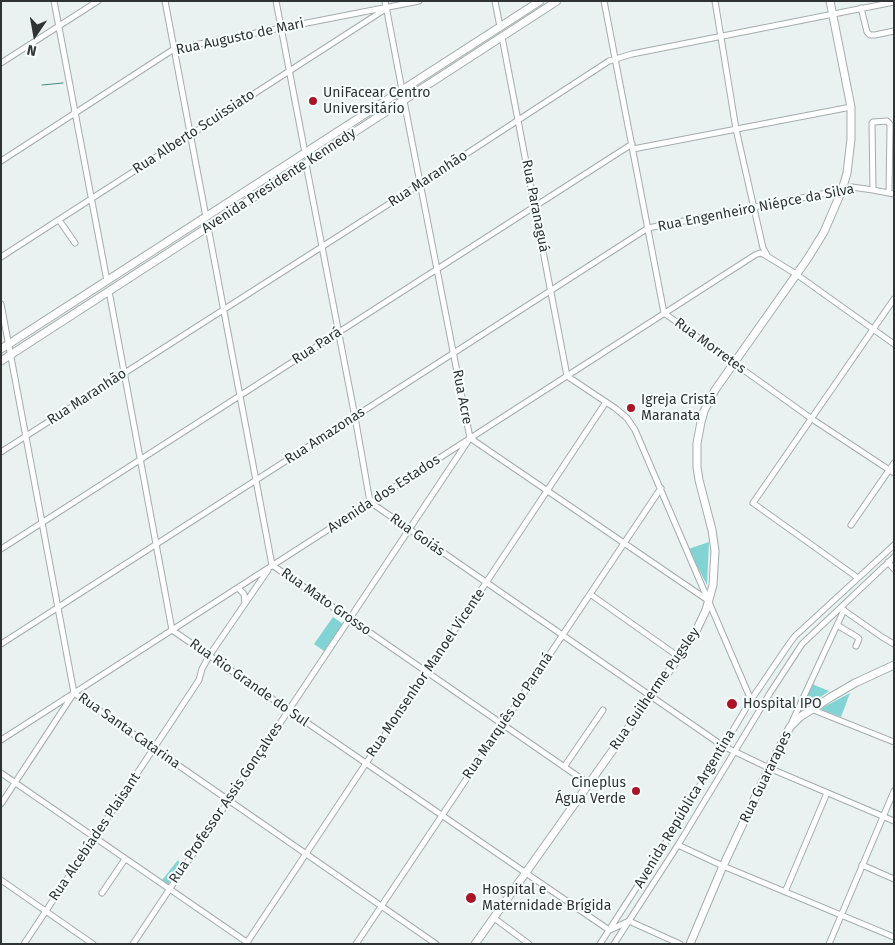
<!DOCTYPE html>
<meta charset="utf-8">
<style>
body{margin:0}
#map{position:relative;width:895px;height:945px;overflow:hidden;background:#eaf1f1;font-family:"Fira Sans",sans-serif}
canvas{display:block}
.frame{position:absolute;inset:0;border:2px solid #303333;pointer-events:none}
.north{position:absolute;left:10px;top:10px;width:50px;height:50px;-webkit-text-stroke:4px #f7ffff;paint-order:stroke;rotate:192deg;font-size:14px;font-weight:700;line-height:20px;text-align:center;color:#303333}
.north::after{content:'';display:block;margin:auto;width:18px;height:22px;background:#303333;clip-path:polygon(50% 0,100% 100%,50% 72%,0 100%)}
</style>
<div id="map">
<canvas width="895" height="945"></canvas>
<div class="frame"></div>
<div class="north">N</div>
</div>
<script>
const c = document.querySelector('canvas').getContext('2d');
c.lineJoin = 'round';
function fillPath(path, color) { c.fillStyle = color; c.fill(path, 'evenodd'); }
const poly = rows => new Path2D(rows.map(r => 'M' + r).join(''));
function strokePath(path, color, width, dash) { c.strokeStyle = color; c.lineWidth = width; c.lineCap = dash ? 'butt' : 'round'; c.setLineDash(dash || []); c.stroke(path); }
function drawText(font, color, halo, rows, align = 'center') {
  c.font = font + ' "Fira Sans",sans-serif'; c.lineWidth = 4; c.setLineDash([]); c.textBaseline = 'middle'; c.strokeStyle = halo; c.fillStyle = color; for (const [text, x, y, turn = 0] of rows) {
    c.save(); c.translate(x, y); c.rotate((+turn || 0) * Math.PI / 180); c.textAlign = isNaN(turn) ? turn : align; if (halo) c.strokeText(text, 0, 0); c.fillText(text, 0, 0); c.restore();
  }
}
const green = poly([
 [709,542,707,585,688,549],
 [333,617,343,624,324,651,314,644],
 [812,684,829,691,798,713],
 [850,693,841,717,820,709],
 [178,860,181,864,168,885,162,880]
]);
const stream = poly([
 [42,85,63,83]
]);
const minor = poly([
 [54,1,107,281],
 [165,1,206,217],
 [276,1,305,153],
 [385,1,402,90],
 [495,1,500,27],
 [604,1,664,313,812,419,894,473],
 [715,1,736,129,763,248,767,255],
 [861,8,867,32,870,35,875,35,894,31],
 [502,37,567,376,615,408,627,418,635,430,751,700],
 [1,63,98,1],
 [404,101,470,438,709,601],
 [633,149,851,107],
 [1,161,174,49,419,1],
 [306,164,355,417,370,502,723,746,769,768,894,821],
 [873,190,872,123,873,122,887,121,890,124,890,127,889,193],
 [59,220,75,243],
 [208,227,272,565,589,784],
 [1,257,387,8],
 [109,291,172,630,609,930],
 [1,304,74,693,436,944],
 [1,452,420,184,609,61,632,54,894,2],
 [851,525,894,463],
 [1,549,632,144],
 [888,562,894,569],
 [858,578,753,503,894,299],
 [238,588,244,594,245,603],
 [590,594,679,657],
 [842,609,882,637,894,644],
 [837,625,857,637,859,639,856,646],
 [1,644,648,228,842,190,852,187,873,190,894,194],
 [811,709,894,742],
 [792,722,844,610],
 [1,740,755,255,760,253,765,255,796,274,894,344],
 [564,767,603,710],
 [1,773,248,943],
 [1,804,72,696],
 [678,845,723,866,894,937],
 [862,865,894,879],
 [1,880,93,944],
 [785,892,827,793],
 [102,893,125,859],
 [494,918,529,944],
 [610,930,629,921,680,944],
 [24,944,199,680,202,669,209,656,268,570],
 [133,944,468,441],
 [246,944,606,402],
 [356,944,661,488],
 [600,944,666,842,751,700,789,644,795,636,832,602,894,545],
 [614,944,678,845,770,693,802,644,894,557],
 [829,944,894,791]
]);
const major = poly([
 [1,349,540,1],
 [1,361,557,1],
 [475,944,679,657,697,629,706,610,713,585,715,551,712,530,699,480,697,467,697,443,701,422,704,411,715,390,808,258,824,232,842,190,847,173,851,139,851,107,830,1],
 [690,944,723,866,769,768,790,727,800,717,831,697,855,683,894,665]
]);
const markers = [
 [313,101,5,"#aa1426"],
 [631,408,5,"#aa1426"],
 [732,704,6,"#aa1426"],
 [636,791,5,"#aa1426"],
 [471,898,6,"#aa1426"]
];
const streetNames = [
 ["Rua Augusto de Mari",240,37,-12],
 ["Rua Alberto Scuissiato",194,132,-33],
 ["Rua Maranhão",428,179,-33],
 ["Avenida Presidente Kennedy",279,181,-33],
 ["Rua Paranaguá",535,206,79],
 ["Rua Engenheiro Niépce da Silva",756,208,-11],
 ["Rua Pará",317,346,-33],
 ["Rua Morretes",710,346,36],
 ["Rua Maranhão",87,397,-33],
 ["Rua Acre",462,397,79],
 ["Rua Amazonas",325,436,-33],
 ["Avenida dos Estados",384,494,-33],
 ["Rua Goiás",417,535,35],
 ["Rua Mato Grosso",326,602,35],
 ["Rua Monsenhor Manoel Vicente",426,673,-56],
 ["Rua Rio Grande do Sul",249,683,35],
 ["Rua Guilherme Pugsley",655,689,-55],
 ["Rua Marquês do Paraná",508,716,-56],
 ["Rua Santa Catarina",129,731,35],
 ["Rua Guararapes",766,777,-64],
 ["Rua Professor Assis Gonçalves",226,803,-56],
 ["Avenida República Argentina",685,809,-59],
 ["Rua Alcebíades Plaisant",95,837,-56]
];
const poiNames = [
 ["UniFacear Centro",323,93],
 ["Universitário",323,109],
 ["Igreja Cristã",641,400],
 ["Maranata",641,416],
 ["Hospital IPO",743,704],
 ["Cineplus",626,783,"right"],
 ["Água Verde",626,799,"right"],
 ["Hospital e",482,890],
 ["Maternidade Brígida",482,906]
];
fillPath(green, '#82d4d4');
strokePath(stream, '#488', 1);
strokePath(minor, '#a5acac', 7);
strokePath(major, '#a5acac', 9);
strokePath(minor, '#fff', 5);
strokePath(major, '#fff', 7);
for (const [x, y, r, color] of markers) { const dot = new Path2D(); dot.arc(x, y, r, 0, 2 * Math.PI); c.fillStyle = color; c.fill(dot); strokePath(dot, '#f7ffff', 2); }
drawText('14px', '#303333', '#f7ffff', streetNames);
drawText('14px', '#303333', '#f7ffff', poiNames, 'left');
</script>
